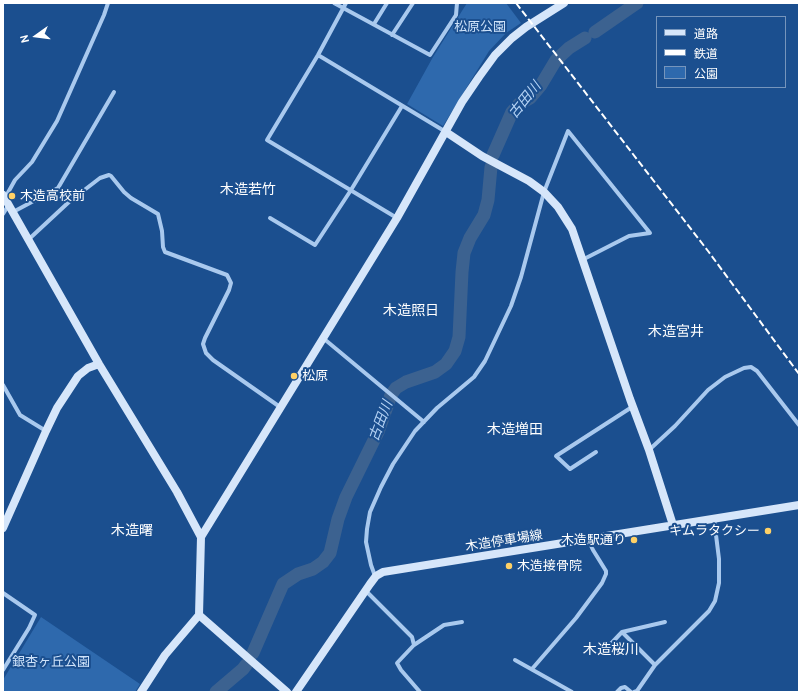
<!DOCTYPE html>
<meta charset="utf-8">
<style>
body{margin:0}
#map{position:relative;width:802px;height:695px;overflow:hidden;background:#1b4f8f;font-family:Cabin,"Noto Sans JP",sans-serif}
canvas{display:block}
.frame{position:absolute;inset:0;border:4px solid #fff;pointer-events:none}
.legend{position:absolute;left:656px;top:16px;width:130px;height:72px;box-sizing:border-box;background:#1b4f8f;border:1px solid #7695bc;margin:0;padding:5px 7px;list-style:none;font-size:12px;color:#fff}
.legend li{display:flex;align-items:center;gap:8px;height:20px}
.legend b{width:20px;border:1px solid #7695bc}
.north{position:absolute;left:16px;top:16px;width:40px;height:40px;-webkit-text-stroke:3px #1b4f8f;paint-order:stroke;rotate:256deg;font-size:11px;font-weight:700;line-height:16px;text-align:center;color:#fff}
.north::after{content:'';display:block;margin:auto;width:14px;height:18px;background:#fff;clip-path:polygon(50% 0,100% 100%,50% 72%,0 100%)}
</style>
<div id="map">
<canvas width="802" height="695"></canvas>
<div class="frame"></div>
<ul class="legend">
<li><b style="height:5px;background:#d6e6fa"></b>道路</li>
<li><b style="height:5px;background:#fff"></b>鉄道</li>
<li><b style="height:11px;background:#2e69ad"></b>公園</li>
</ul>
<div class="north">N</div>
</div>
<script>
const c = document.querySelector('canvas').getContext('2d');
c.lineJoin = 'round';
function fillPath(path, color) { c.fillStyle = color; c.fill(path, 'evenodd'); }
const poly = rows => new Path2D(rows.map(r => 'M' + r).join(''));
function strokePath(path, color, width, dash) { c.strokeStyle = color; c.lineWidth = width; c.lineCap = dash ? 'butt' : 'round'; c.setLineDash(dash || []); c.stroke(path); }
function drawText(font, color, halo, rows, align = 'center') {
  c.font = font + ' Cabin,"Noto Sans JP",sans-serif'; c.lineWidth = 4; c.setLineDash([]); c.textBaseline = 'middle'; c.strokeStyle = halo; c.fillStyle = color; for (const [text, x, y, turn = 0] of rows) {
    c.save(); c.translate(x, y); c.rotate((+turn || 0) * Math.PI / 180); c.textAlign = isNaN(turn) ? turn : align; if (halo) c.strokeText(text, 0, 0); c.fillText(text, 0, 0); c.restore();
  }
}
const green = poly([
 [467,3,506,3,521,23,506,33,489,51,443,126,407,104,433,57],
 [41,617,140,684,135,692,3,692,3,680]
]);
const river = poly([
 [595,32,637,3],
 [493,155,512,112,519,104,530,98,541,85,556,60,569,48,585,38],
 [253,653,283,584,298,574,313,569,323,562,330,553,338,519,346,497,378,432,391,395,396,388,406,382,435,372,446,364,455,351,459,337,462,272,464,253,470,238,484,215,488,200,491,167],
 [216,692,243,669,246,665]
]);
const street = poly([
 [334,3,430,55,456,15,457,3],
 [346,3,318,55,267,140,397,218],
 [374,24,387,3],
 [392,35,413,3],
 [318,55,446,132],
 [5,198,15,180,32,162,57,121,104,15,108,3],
 [13,212,58,188,114,92],
 [3,214,8,206],
 [270,218,315,245,351,190,402,106],
 [28,240,70,201,100,178,109,175,111,176,124,192,131,198,158,214,162,231,163,247,165,252,227,275,231,283,229,290,205,338,203,344,206,353,213,360,280,407],
 [323,338,424,422],
 [3,385,20,415,46,431],
 [649,450,675,426,708,390,725,377,744,368,751,367,757,371,799,425],
 [596,452,570,469,556,456,632,407],
 [375,576,371,565,366,542,367,529,370,512,381,487,393,464,415,431,437,408,474,377,485,361,511,306,521,277,544,192,568,131,650,233,629,236,584,259],
 [366,591,412,637,414,645,397,663,401,670,420,692],
 [3,593,35,615,29,628,3,670],
 [622,632,655,665],
 [414,645,444,625,462,622],
 [604,651,622,632,665,622],
 [515,660,572,692],
 [532,669,576,618,602,583,606,574,606,571,593,550,588,539],
 [617,692,621,688,625,687,631,692],
 [634,692,637,691,655,665,709,611,715,601,719,583,719,559,714,519]
]);
const secondary = poly([
 [446,132,482,156,529,181,544,192,558,207,572,229,630,399,649,450,673,525],
 [3,195,99,364,177,492,201,537,199,615,165,655,141,692],
 [3,528,46,431,57,408,78,376,88,368,99,364],
 [201,537,397,218,462,102,479,77,495,55,512,38,526,27,564,3],
 [199,615,287,692],
 [296,692,370,584,376,576,383,572,799,505]
]);
const rail = poly([
 [516,3,708,251,799,374]
]);
const markers = [
 [12,196,4,"#ffd166"],
 [294,376,4,"#ffd166"],
 [768,531,4,"#ffd166"],
 [634,540,4,"#ffd166"],
 [509,566,4,"#ffd166"]
];
const parkNames = [
 ["松原公園",480,27],
 ["銀杏ヶ丘公園",51,662]
];
const poiNames = [
 ["木造高校前",20,196],
 ["松原",302,376],
 ["キムラタクシー",760,531,"right"],
 ["木造駅通り",626,540,"right"],
 ["木造接骨院",517,566]
];
const streetNames = [
 ["木造停車場線",504,541,-9]
];
const waterNames = [
 ["古田川",525,100,-51],
 ["古田川",381,421,-69]
];
const neighbourhoodNames = [
 ["木造若竹",248,190],
 ["木造照日",411,311],
 ["木造宮井",676,332],
 ["木造増田",515,430],
 ["木造曙",132,531],
 ["木造桜川",611,650]
];
fillPath(green, '#2e69ad');
strokePath(river, '#3c6290', 13);
strokePath(street, '#a9c9ee', 4);
strokePath(secondary, '#d6e6fa', 8);
strokePath(rail, '#fff', 2, [7, 3]);
for (const [x, y, r, color] of markers) { const dot = new Path2D(); dot.arc(x, y, r, 0, 2 * Math.PI); c.fillStyle = color; c.fill(dot); strokePath(dot, '#1b4f8f', 1.5); }
drawText('13px', '#cfe3fa', '#1b4f8f', parkNames);
drawText('13px', '#fff', '#1b4f8f', poiNames, 'left');
drawText('13px', '#fff', '#1b4f8f', streetNames);
drawText('italic 14px', '#b5d3f5', '#1b4f8f', waterNames);
drawText('14px', '#fff', '#1b4f8f', neighbourhoodNames);
</script>
